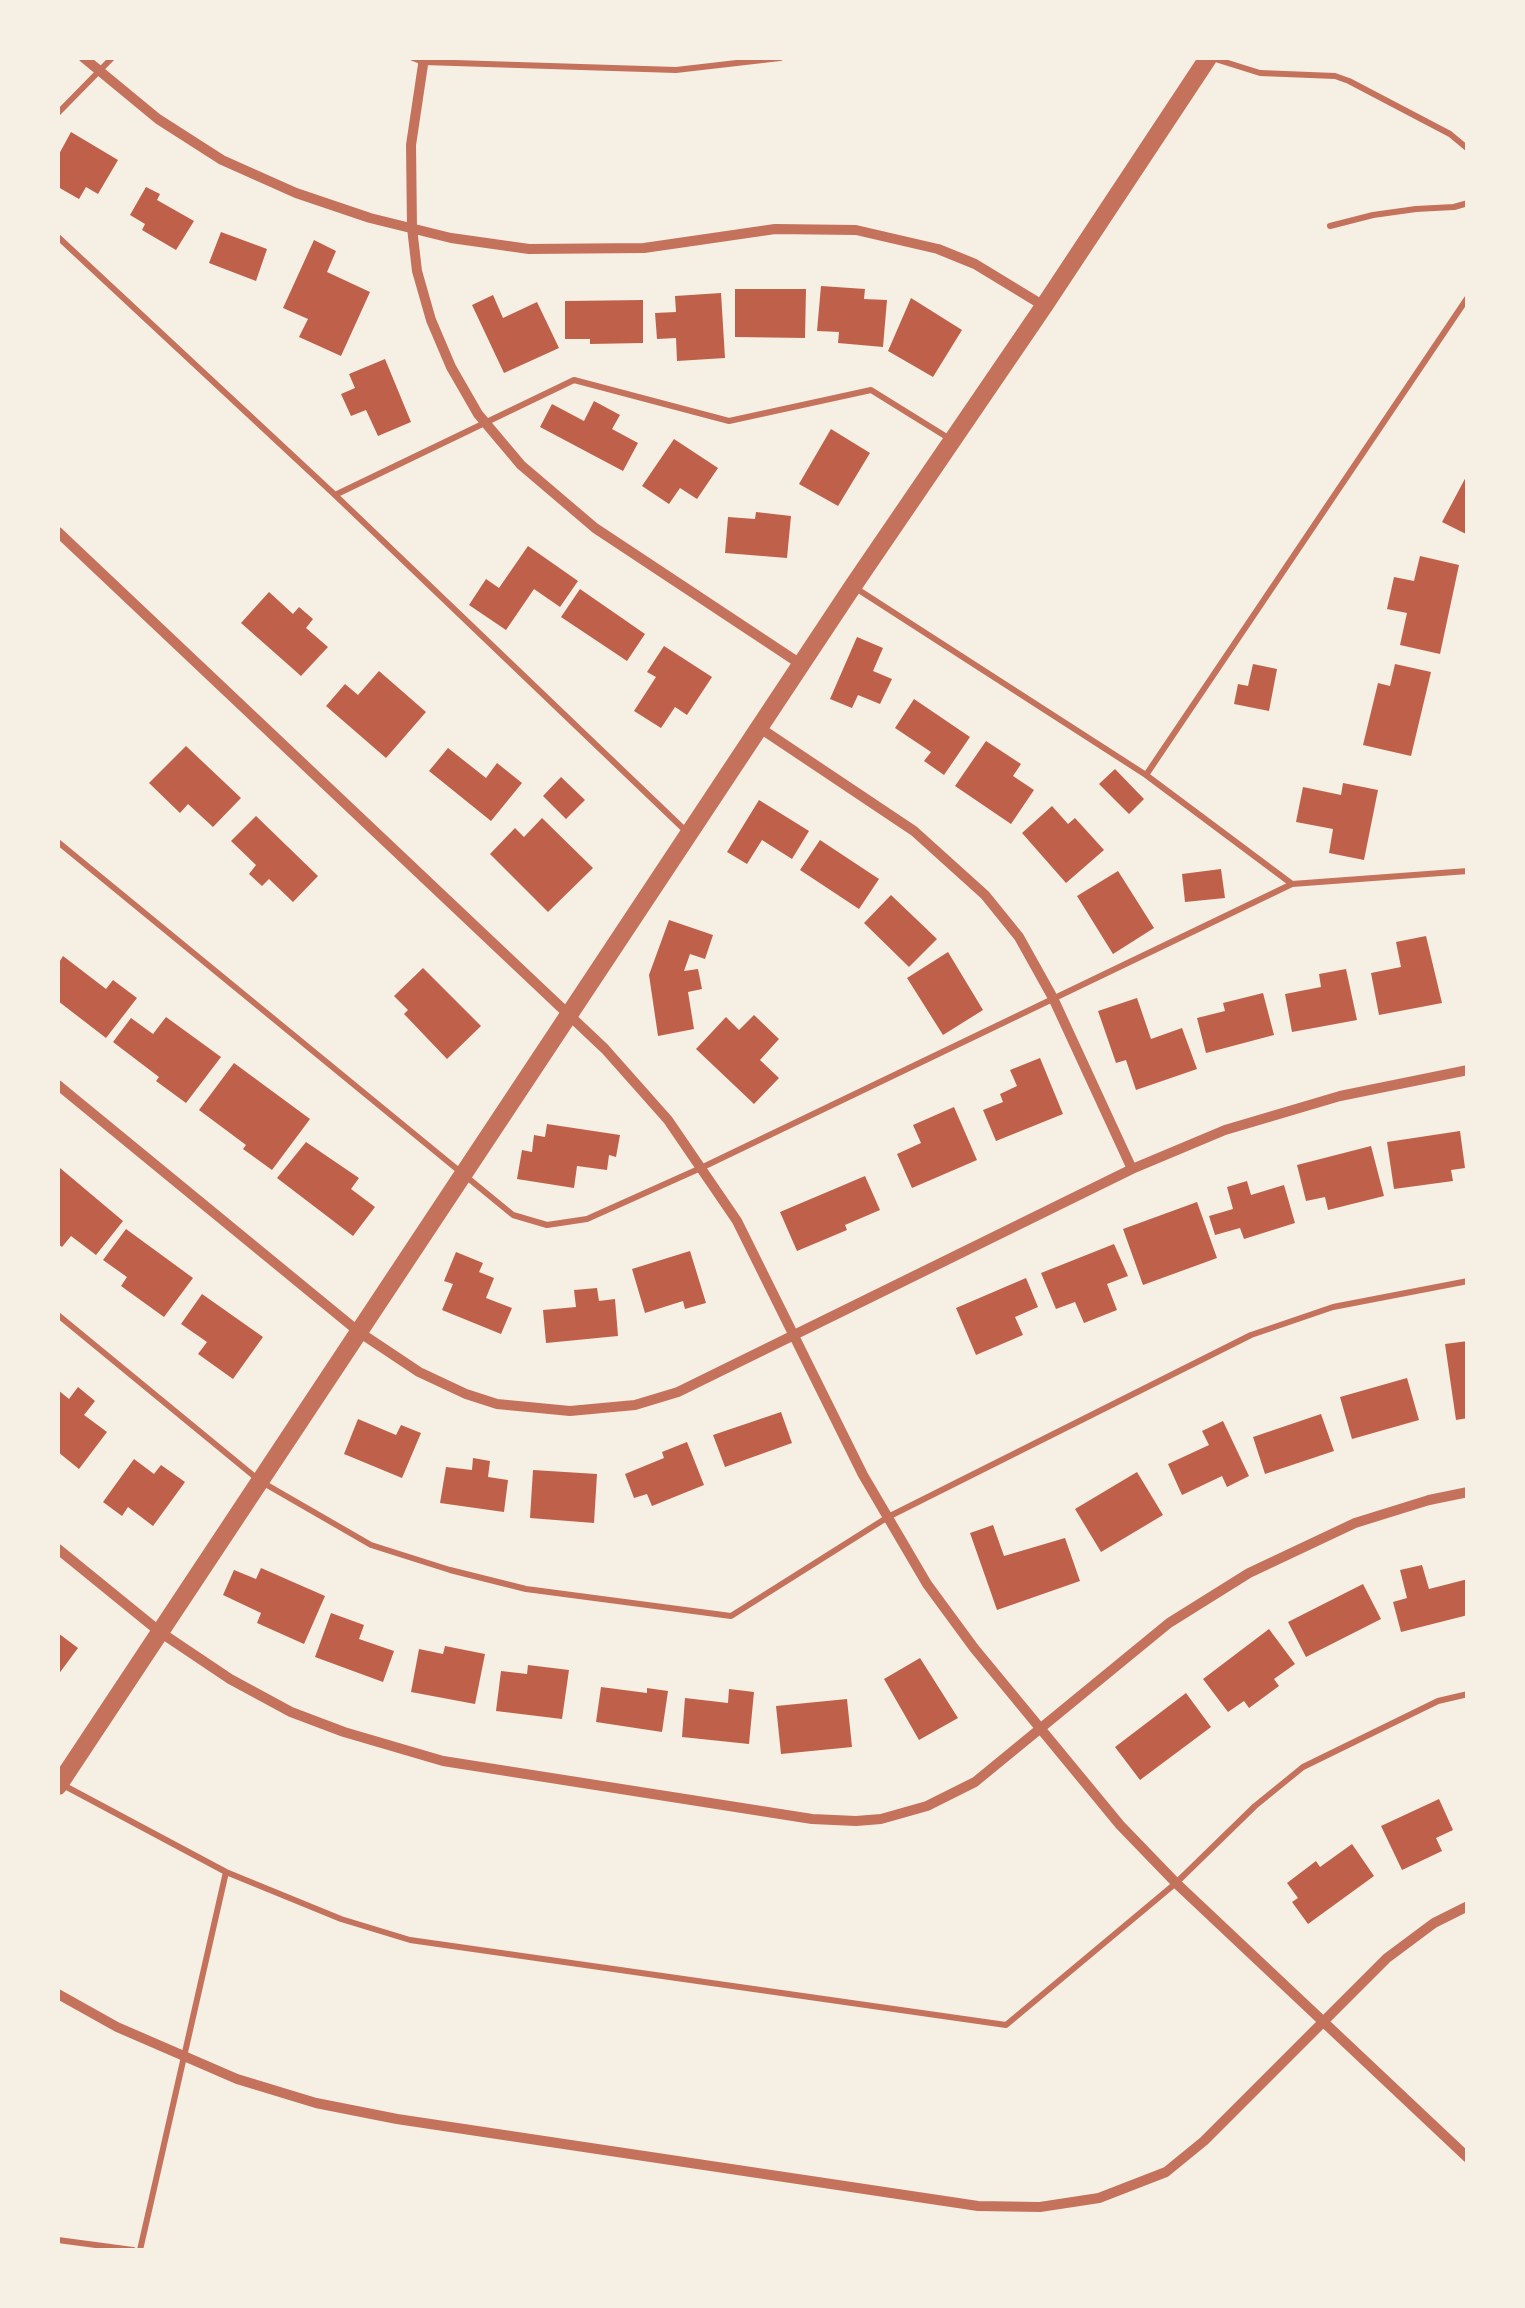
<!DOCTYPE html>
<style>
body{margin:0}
#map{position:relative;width:1525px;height:2308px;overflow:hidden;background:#f6efe4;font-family:Raleway,sans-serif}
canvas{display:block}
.frame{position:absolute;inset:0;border:60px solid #f6efe4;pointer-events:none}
</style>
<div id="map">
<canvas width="1525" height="2308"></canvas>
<div class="frame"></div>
</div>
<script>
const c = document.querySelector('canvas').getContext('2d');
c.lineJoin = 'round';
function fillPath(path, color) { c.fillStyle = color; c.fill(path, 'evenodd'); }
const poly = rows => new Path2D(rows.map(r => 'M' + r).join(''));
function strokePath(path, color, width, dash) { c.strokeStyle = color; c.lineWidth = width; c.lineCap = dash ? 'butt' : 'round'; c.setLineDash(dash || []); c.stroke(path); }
const building = poly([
 [71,132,118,160,98,194,86,187,79,199,58,187,58,156],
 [146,187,160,194,157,200,194,221,176,250,142,230,145,224,130,215],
 [221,232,267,249,256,281,209,263],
 [314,240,336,251,327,272,370,292,341,356,299,337,308,319,283,308],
 [821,286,865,289,864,299,887,300,883,347,838,343,839,332,817,331],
 [735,289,806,289,805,338,735,337],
 [721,293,725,358,677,361,676,338,657,339,655,313,676,312,675,296],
 [493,295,503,318,537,302,559,348,504,373,472,305],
 [911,298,962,330,933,377,888,351],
 [643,300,643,343,590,344,590,339,565,339,565,301],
 [385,359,411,422,378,436,366,410,351,416,341,394,355,388,349,374],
 [594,401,620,415,612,429,638,443,623,471,540,427,552,404,584,421],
 [831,429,870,453,838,506,799,484],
 [674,439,718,468,697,499,680,488,669,504,642,486],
 [1468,473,1468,535,1442,522],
 [756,512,791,516,787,558,725,553,728,517,755,519],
 [528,546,578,581,560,607,534,589,506,630,469,605,486,579,499,588],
 [1420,556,1459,565,1440,654,1400,645,1407,613,1387,609,1394,577,1414,581],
 [580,589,645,634,627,661,561,617],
 [269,592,293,614,299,607,313,619,306,628,328,647,301,676,241,623],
 [857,637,883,648,873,671,892,679,880,704,858,695,852,708,830,699],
 [664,646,712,677,687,715,675,707,661,728,634,711,656,677,647,672],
 [1253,664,1277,669,1269,711,1234,704,1238,684,1248,686],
 [1395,664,1431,672,1411,756,1363,745,1378,683,1390,686],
 [379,671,426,712,386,758,326,706,345,684,358,695],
 [914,699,970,737,944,775,924,761,931,752,895,728],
 [986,741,1021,764,1013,776,1034,790,1011,824,955,786],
 [186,746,241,798,213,827,188,804,180,813,149,783],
 [448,748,486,778,497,763,522,783,491,821,429,771],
 [1115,769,1144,799,1129,814,1099,784],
 [561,777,585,800,566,819,543,796],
 [1343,783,1378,790,1364,860,1329,853,1333,829,1296,822,1303,787,1341,795],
 [759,800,809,831,792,859,762,840,747,864,727,852],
 [1052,806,1068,824,1075,818,1104,850,1066,883,1022,833],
 [256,816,318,876,293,902,269,879,262,886,249,874,256,865,231,841],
 [542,818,593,868,548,912,490,854,515,828,524,837],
 [820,840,879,879,859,909,800,870],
 [1221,869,1225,898,1185,902,1182,874],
 [1118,871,1154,928,1113,954,1077,896],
 [891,895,937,939,909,967,864,923],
 [669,920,713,935,705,959,690,954,684,971,698,969,702,989,688,992,694,1029,658,1036,649,975],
 [1426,936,1442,1003,1379,1015,1371,973,1401,967,1396,942],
 [948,952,983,1010,943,1035,907,978],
 [63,956,106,989,113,980,137,998,106,1038,58,1001,58,964],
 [423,968,481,1026,447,1059,404,1014,408,1010,394,996],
 [1346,969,1357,1020,1292,1032,1285,994,1321,987,1319,974],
 [1263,993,1274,1035,1206,1053,1197,1018,1225,1011,1223,1003],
 [1137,998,1151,1039,1182,1028,1197,1069,1136,1090,1126,1060,1116,1063,1098,1011],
 [754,1015,779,1039,760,1060,779,1078,754,1104,696,1049,726,1017,739,1030],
 [166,1017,221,1057,186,1103,156,1081,159,1077,113,1042,131,1018,153,1034],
 [1040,1058,1063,1114,996,1141,983,1110,1003,1102,1000,1094,1017,1086,1010,1070],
 [234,1063,310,1119,272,1170,243,1149,246,1145,199,1110],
 [954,1107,977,1160,912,1188,897,1154,921,1143,913,1125],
 [547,1124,620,1135,616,1157,609,1155,607,1170,577,1166,574,1188,517,1179,522,1150,532,1152,534,1135,545,1137],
 [1460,1131,1465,1168,1451,1170,1453,1181,1394,1189,1387,1142],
 [306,1142,359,1178,351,1189,375,1207,353,1236,277,1178],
 [1371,1146,1384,1196,1328,1210,1325,1197,1306,1201,1297,1165],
 [60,1168,123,1221,96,1255,71,1236,62,1247,58,1244],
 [865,1176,880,1210,845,1225,847,1230,797,1251,780,1212],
 [1247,1181,1251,1195,1284,1185,1295,1223,1244,1239,1240,1228,1215,1235,1209,1216,1233,1209,1227,1187],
 [1197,1202,1217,1258,1143,1285,1123,1229],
 [126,1229,193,1278,164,1317,121,1286,127,1277,103,1260],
 [1114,1244,1128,1276,1107,1284,1117,1310,1084,1323,1075,1302,1056,1309,1041,1273],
 [690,1251,706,1303,685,1309,683,1301,645,1313,632,1269],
 [456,1252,483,1263,479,1272,494,1278,486,1298,512,1308,501,1334,442,1310,453,1284,444,1281],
 [1026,1278,1038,1307,1015,1317,1023,1335,976,1355,956,1308],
 [597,1288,599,1301,615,1299,618,1336,546,1343,543,1310,576,1307,574,1290],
 [202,1294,263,1337,233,1379,198,1354,207,1342,181,1324],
 [1468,1341,1468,1418,1456,1420,1445,1344],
 [1407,1378,1419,1420,1352,1439,1340,1397],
 [78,1387,95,1401,84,1415,107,1432,79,1469,58,1452,58,1390,69,1399],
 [781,1412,792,1443,725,1467,713,1435],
 [1321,1414,1334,1451,1265,1474,1253,1437],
 [358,1419,396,1435,401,1425,421,1433,402,1478,344,1454],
 [1223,1421,1249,1476,1227,1487,1222,1476,1182,1495,1168,1464,1209,1445,1202,1431],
 [687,1442,704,1485,652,1506,647,1494,634,1498,625,1474,664,1458,662,1452],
 [473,1458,490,1461,488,1477,508,1480,504,1512,440,1503,446,1467,472,1470],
 [134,1459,154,1474,161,1465,185,1482,153,1526,128,1507,122,1516,103,1502],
 [533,1470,597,1474,594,1523,530,1518],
 [1137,1472,1163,1515,1101,1552,1075,1509],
 [993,1525,1004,1556,1065,1538,1080,1581,997,1610,970,1533],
 [1422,1565,1429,1589,1468,1579,1468,1615,1401,1632,1393,1602,1407,1598,1400,1570],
 [261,1568,325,1596,304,1644,257,1623,261,1613,223,1595,234,1570,256,1579],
 [1363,1584,1381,1619,1306,1657,1288,1622],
 [331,1613,364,1625,359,1639,394,1651,383,1682,315,1657],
 [1269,1629,1295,1664,1274,1679,1279,1686,1249,1708,1244,1701,1228,1712,1203,1679],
 [58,1633,78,1648,58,1675],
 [445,1646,485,1654,475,1704,411,1692,419,1649,443,1654],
 [920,1658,958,1718,919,1740,884,1679],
 [528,1665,569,1670,562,1719,496,1711,501,1671,527,1674],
 [601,1687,647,1693,647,1688,668,1691,662,1732,596,1722],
 [729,1689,754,1692,749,1744,682,1737,685,1698,728,1703],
 [1186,1693,1211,1727,1140,1780,1115,1747],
 [847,1699,852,1747,781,1754,776,1706],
 [1439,1799,1453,1830,1436,1838,1442,1851,1402,1870,1381,1826],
 [1352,1844,1374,1876,1308,1924,1292,1902,1298,1898,1287,1883,1316,1861,1320,1867]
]);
const service = poly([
 [413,58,423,62,676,70,780,58],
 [1212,58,1260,73,1335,76,1349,81,1450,134,1468,149],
 [58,113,112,58],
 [1330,226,1373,215,1416,209,1454,207,1468,203],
 [58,237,335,495,689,834],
 [335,495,574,380,729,421,871,390,950,439],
 [854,587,1146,775,1292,884,1468,871],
 [1146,775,1468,297],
 [58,842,513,1215,547,1225,587,1219,703,1167,1292,884],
 [58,1315,260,1481,371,1545,450,1570,526,1589,731,1616,888,1517,1251,1335,1333,1307,1468,1281],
 [63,1785,226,1872,341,1919,410,1940,1006,2025,1176,1883,1255,1806,1303,1767,1438,1701,1468,1694],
 [58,2240,133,2250],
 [140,2250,226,1872]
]);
const minor = poly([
 [84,58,158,119,222,160,296,193,370,218,451,238,529,249,644,248,775,229,856,230,938,249,975,264,1044,306],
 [424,58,411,145,412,228,417,271,431,320,451,367,478,414,521,465,595,528,802,665],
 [58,532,605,1049,668,1120,737,1221,863,1475,927,1584,974,1648,1120,1825,1176,1883,1468,2158],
 [760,728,914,831,985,895,1019,937,1053,998,1132,1169],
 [58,1085,359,1332,419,1372,466,1394,497,1404,570,1411,635,1405,678,1392,1132,1169,1225,1130,1340,1096,1468,1070],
 [58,1549,160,1632,230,1679,291,1712,344,1732,443,1761,812,1819,856,1821,881,1819,927,1806,975,1782,1169,1623,1249,1573,1355,1523,1429,1500,1468,1492],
 [58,1994,117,2027,237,2079,316,2103,397,2119,978,2206,1040,2207,1099,2198,1166,2172,1204,2141,1387,1958,1434,1923,1468,1906]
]);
const tertiary = poly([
 [58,1786,853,586,1044,306,1208,58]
]);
fillPath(building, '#bf614a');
strokePath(service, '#c5725c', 6);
strokePath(minor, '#c5725c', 10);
strokePath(tertiary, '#c5725c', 18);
</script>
